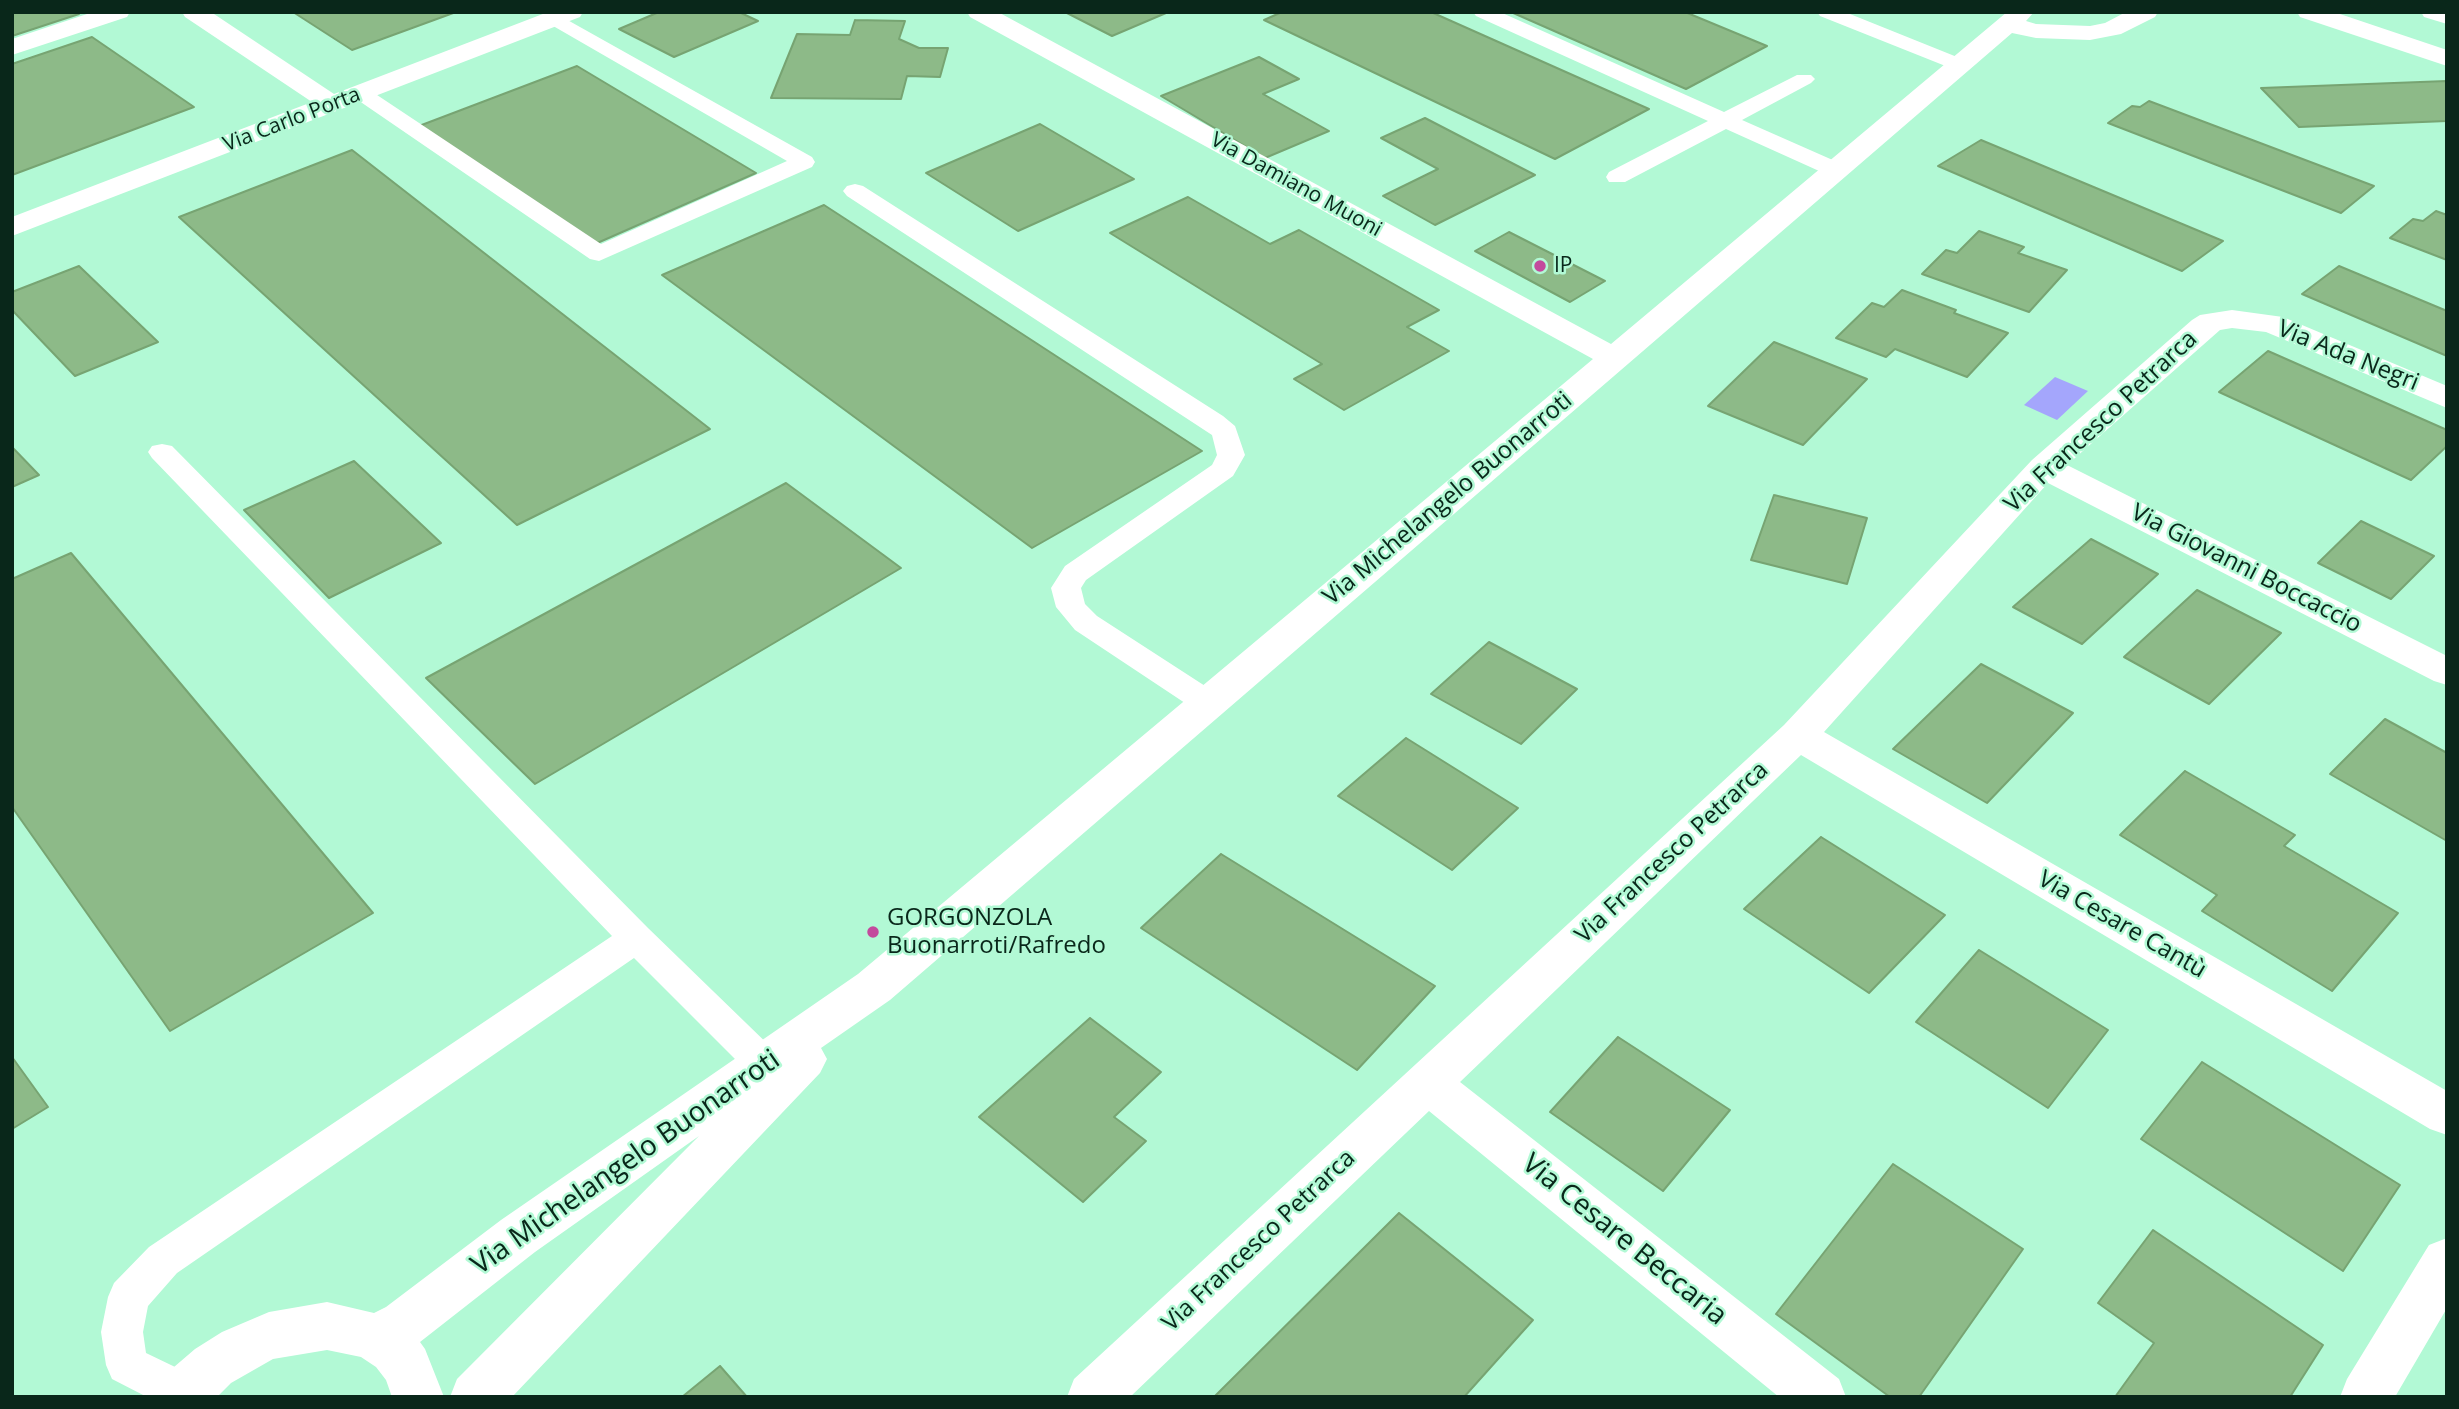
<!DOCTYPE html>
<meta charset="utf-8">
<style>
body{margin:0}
#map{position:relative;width:2459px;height:1409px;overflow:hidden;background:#b2f9d5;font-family:"Open Sans",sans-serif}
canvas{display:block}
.frame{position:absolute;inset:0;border:14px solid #09271a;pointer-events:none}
</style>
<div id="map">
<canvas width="2459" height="1409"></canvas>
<div class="frame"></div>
</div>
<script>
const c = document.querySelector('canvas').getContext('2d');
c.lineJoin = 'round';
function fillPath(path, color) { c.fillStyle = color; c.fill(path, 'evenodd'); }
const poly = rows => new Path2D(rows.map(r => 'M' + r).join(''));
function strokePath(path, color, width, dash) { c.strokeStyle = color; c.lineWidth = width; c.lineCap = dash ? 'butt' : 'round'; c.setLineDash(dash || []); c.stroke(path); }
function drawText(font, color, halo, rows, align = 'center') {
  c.font = font + ' "Open Sans",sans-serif'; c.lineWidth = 5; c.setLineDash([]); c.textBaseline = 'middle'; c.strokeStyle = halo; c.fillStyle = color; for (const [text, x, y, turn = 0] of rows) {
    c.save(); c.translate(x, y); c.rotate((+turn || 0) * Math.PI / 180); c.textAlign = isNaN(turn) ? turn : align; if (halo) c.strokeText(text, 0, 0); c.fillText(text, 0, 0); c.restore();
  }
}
const water = poly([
 [2055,377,2088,391,2057,420,2024,405]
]);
const building = poly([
 [12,12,76,12,79,14,12,36,12,12],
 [293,12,456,12,352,50,293,12],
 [659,12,739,12,758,21,674,57,619,29,659,12],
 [1065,12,1164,12,1166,13,1112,36,1065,12],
 [1282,12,1431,12,1649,109,1555,159,1264,20,1282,12],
 [1511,12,1685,12,1767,46,1686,89,1511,12],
 [855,20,905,21,899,39,919,48,948,48,940,77,907,76,901,99,771,98,797,34,850,35,855,20],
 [92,37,194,107,12,175,12,64,92,37],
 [1259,57,1299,79,1263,94,1329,131,1265,158,1161,96,1259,57],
 [577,66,756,173,595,244,419,126,577,66],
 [2447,81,2447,121,2299,127,2261,88,2447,81],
 [2149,101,2374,186,2341,213,2108,123,2132,106,2140,107,2149,101],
 [1425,118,1535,175,1435,225,1383,196,1438,169,1381,138,1425,118],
 [1040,124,1134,179,1018,231,926,173,1040,124],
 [1981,140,2223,241,2182,271,1938,166,1981,140],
 [352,150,710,429,517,525,179,217,352,150],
 [1188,197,1270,244,1299,230,1439,310,1407,327,1449,351,1344,410,1294,379,1322,364,1110,233,1188,197],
 [824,205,1202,451,1032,548,662,275,824,205],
 [2436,211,2447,215,2447,260,2390,238,2413,219,2423,221,2436,211],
 [1979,231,2024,247,2018,253,2067,270,2029,312,1922,274,1946,250,1957,253,1979,231],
 [1509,232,1605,281,1570,302,1475,251,1509,232],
 [79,266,158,342,75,376,12,310,12,292,79,266],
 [2339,266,2447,311,2447,356,2302,294,2339,266],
 [1902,290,1956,310,1954,313,2008,333,1967,377,1895,349,1886,357,1836,338,1872,303,1884,307,1902,290],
 [1774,342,1867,379,1803,445,1708,406,1774,342],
 [2268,351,2447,430,2447,446,2411,480,2219,392,2268,351],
 [12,447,39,475,12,487,12,447],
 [354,461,441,543,329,598,244,510,354,461],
 [786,483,901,568,535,784,426,678,786,483],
 [1774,495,1867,518,1847,584,1751,560,1774,495],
 [2361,521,2434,556,2391,599,2318,563,2361,521],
 [2091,539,2158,574,2082,644,2013,607,2091,539],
 [71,553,373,913,170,1031,12,807,12,579,71,553],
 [2197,590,2281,633,2209,704,2124,657,2197,590],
 [1489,642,1577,689,1521,744,1431,694,1489,642],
 [1981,664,2073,713,1987,803,1893,749,1981,664],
 [2385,719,2447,753,2447,841,2330,774,2385,719],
 [1406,738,1518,808,1452,870,1338,796,1406,738],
 [2185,771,2295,835,2284,846,2398,913,2332,991,2202,911,2217,895,2120,835,2185,771],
 [1821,837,1945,915,1869,993,1744,909,1821,837],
 [1221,854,1435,986,1357,1070,1141,928,1221,854],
 [1979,950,2108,1030,2048,1108,1916,1022,1979,950],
 [1090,1018,1161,1072,1114,1117,1146,1141,1083,1202,979,1117,1090,1018],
 [1618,1037,1730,1110,1663,1191,1550,1112,1618,1037],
 [12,1057,48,1107,12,1129,12,1057],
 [2202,1062,2400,1185,2343,1271,2141,1139,2202,1062],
 [1893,1164,2023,1249,1919,1397,1890,1397,1776,1314,1893,1164],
 [1399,1213,1533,1320,1464,1397,1214,1397,1399,1213],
 [2153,1230,2323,1345,2290,1397,2115,1397,2154,1343,2098,1303,2153,1230],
 [720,1366,747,1397,682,1397,720,1366]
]);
const service = poly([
 [1473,12,1500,12,1724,112,1797,75,1811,75,1815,79,1811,83,1742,120,1844,165,1847,170,1844,175,1828,175,1726,129,1625,182,1609,182,1606,177,1609,172,1708,121,1476,16,1473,12],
 [1817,12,1845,12,1967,61,1970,65,1967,69,1960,71,1953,69,1820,16,1817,12],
 [555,13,812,157,815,162,812,167,599,261,590,259,349,94,352,89,368,89,601,244,787,161,548,23,545,19,548,15,555,13],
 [855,184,863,186,1223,416,1235,426,1245,455,1233,476,1086,580,1081,588,1085,604,1097,616,1219,695,1224,703,1219,711,1208,714,1197,711,1075,630,1056,607,1051,588,1065,566,1212,465,1217,455,1212,435,847,196,843,191,847,186,855,184],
 [162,444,172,446,648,928,778,1054,784,1065,778,1076,765,1081,752,1076,634,958,177,1273,148,1306,143,1332,146,1353,198,1378,204,1393,203,1397,147,1397,112,1379,106,1365,101,1332,108,1297,114,1283,149,1247,612,936,152,458,148,452,152,446,162,444]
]);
const minor = poly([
 [93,12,130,12,127,17,12,55,12,39,93,12],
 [182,12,211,12,334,94,548,12,583,12,580,17,12,236,12,217,312,102,185,17,182,12],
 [967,12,998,12,1611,344,2007,12,2034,12,2026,21,2036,24,2090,26,2105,23,2126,12,2158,12,2155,17,2121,34,2090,40,2036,38,2012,33,890,1000,821,1048,827,1059,820,1073,512,1397,450,1397,457,1379,699,1136,535,1252,420,1342,425,1349,444,1397,392,1397,386,1380,376,1367,361,1357,327,1350,273,1359,231,1383,217,1397,153,1397,160,1379,195,1349,222,1332,269,1312,327,1302,374,1313,386,1307,501,1220,858,974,1593,359,970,17,967,12],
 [2297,12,2334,12,2447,50,2447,66,2300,17,2297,12],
 [2232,310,2283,317,2447,386,2447,408,2266,332,2232,328,2220,330,2067,465,2447,656,2447,685,2434,681,2048,483,1824,732,2447,1091,2447,1135,2430,1129,1801,755,1460,1082,1839,1379,1846,1397,1779,1397,1429,1111,1130,1397,1067,1397,1074,1379,1784,725,2032,460,2192,320,2200,315,2232,310],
 [2447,1238,2447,1308,2395,1397,2340,1397,2347,1379,2429,1245,2447,1238]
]);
const primary = poly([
 [2421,12,2447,12,2447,24,2424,17,2421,12]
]);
const markers = [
 [1540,266,7,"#c34a9d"],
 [873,932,7,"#c34a9d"]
];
const farStreetnames = [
 ["Via Carlo Porta",292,120,-21],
 ["Via Damiano Muoni",1296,185,29]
];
const farPoinames = [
 ["IP",1554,266]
];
const streetNames = [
 ["Via Ada Negri",2348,356,22],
 ["Via Francesco Petrarca",2101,422,-43],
 ["Via Michelangelo Buonarroti",1448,499,-40],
 ["Via Giovanni Boccaccio",2246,569,27],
 ["Via Francesco Petrarca",1672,853,-43],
 ["Via Cesare Cantù",2122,925,30],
 ["Via Francesco Petrarca",1259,1241,-43]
];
const poiNames = [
 ["GORGONZOLA",887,918],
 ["Buonarroti/Rafredo",887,946]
];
const nearStreetnames = [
 ["Via Michelangelo Buonarroti",626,1163,-35],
 ["Via Cesare Beccaria",1624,1240,39]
];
fillPath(water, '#a4a6fc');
fillPath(building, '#8dba88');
strokePath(building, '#77a472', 2);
fillPath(service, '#fff');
fillPath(minor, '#fff');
fillPath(primary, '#fff');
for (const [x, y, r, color] of markers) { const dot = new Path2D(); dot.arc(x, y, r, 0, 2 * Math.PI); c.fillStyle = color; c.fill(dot); strokePath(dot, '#b2f9d5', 2.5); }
drawText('21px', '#09271a', '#b2f9d5', farStreetnames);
drawText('21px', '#09271a', '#b2f9d5', farPoinames, 'left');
drawText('24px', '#09271a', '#b2f9d5', streetNames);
drawText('24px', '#09271a', '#b2f9d5', poiNames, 'left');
drawText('28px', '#09271a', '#b2f9d5', nearStreetnames);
</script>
